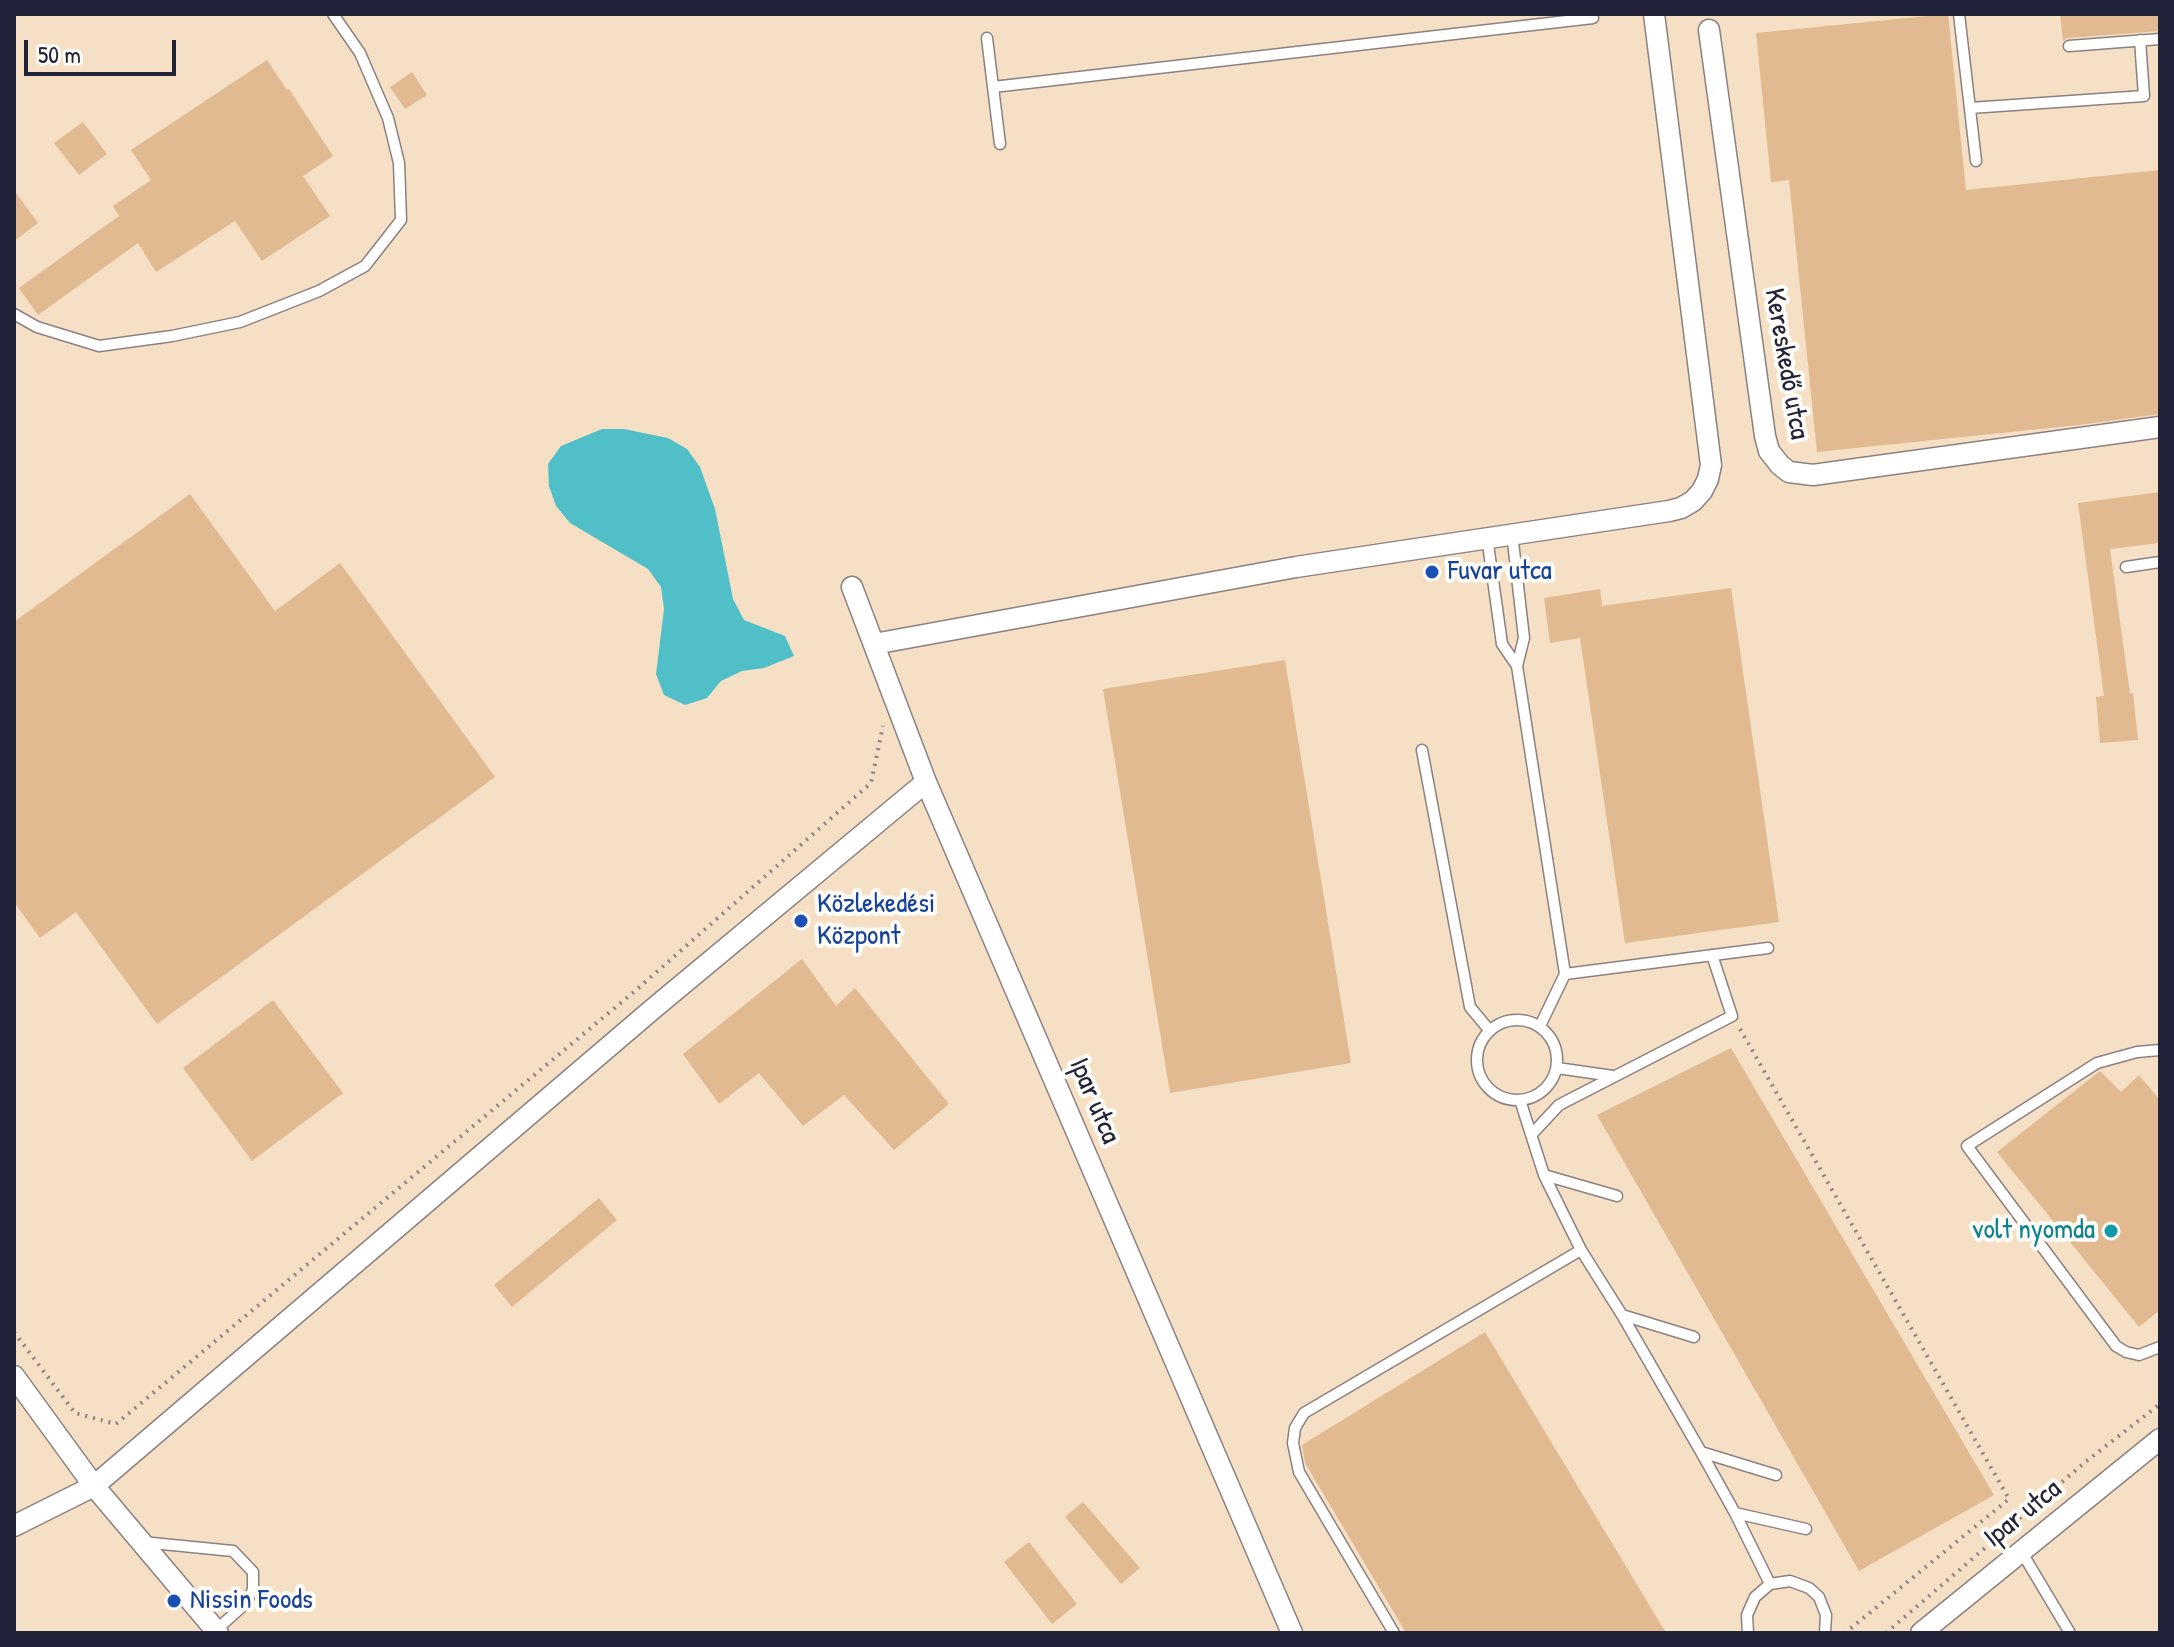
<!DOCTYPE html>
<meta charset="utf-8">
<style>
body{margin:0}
#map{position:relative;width:2174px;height:1647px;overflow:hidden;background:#f5e0c5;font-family:"Patrick Hand",sans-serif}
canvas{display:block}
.frame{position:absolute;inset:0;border:16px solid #22223b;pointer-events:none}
.scale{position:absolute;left:24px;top:40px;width:152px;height:36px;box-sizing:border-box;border:4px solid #22223b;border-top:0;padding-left:10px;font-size:24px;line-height:28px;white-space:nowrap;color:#22223b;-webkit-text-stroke:6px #fdfcf7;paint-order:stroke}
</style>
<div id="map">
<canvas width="2174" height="1647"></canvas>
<div class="frame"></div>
<div class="scale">50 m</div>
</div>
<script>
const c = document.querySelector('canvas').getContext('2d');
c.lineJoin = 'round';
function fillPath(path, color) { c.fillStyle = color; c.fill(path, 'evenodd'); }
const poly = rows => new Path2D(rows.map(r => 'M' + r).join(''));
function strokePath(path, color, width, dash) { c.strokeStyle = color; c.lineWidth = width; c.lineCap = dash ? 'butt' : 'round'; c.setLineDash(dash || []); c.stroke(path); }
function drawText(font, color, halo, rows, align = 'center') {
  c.font = font + ' "Patrick Hand",sans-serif'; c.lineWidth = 8; c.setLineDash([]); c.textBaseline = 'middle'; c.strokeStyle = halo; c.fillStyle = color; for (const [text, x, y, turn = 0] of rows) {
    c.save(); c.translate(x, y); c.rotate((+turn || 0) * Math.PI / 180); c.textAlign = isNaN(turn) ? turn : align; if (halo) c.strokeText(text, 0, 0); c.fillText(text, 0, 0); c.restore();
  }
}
const water = poly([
 [602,429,624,429,668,438,687,449,700,467,715,509,733,599,744,620,785,636,794,656,764,668,742,671,721,681,707,698,685,705,664,695,656,674,664,609,661,587,648,569,570,523,556,506,549,486,548,464,561,446]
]);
const building = poly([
 [1948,14,1966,190,2160,170,2160,414,2079,425,1817,452,1789,180,1771,182,1756,33],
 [2060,14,2160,14,2160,31,2068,38,2063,41],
 [267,60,287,90,289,89,333,156,303,176,330,216,262,261,235,221,156,272,138,243,38,315,19,288,119,216,113,206,151,180,131,150],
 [412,72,427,95,405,109,390,87],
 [83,122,107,154,79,175,54,143],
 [14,190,38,223,14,241],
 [2160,492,2160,543,2110,549,2130,694,2133,693,2138,740,2100,743,2096,697,2104,696,2078,503],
 [190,494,275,611,340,563,495,777,157,1024,76,912,40,938,14,902,14,622],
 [1731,588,1779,922,1625,943,1580,638,1550,643,1544,598,1600,589,1602,606],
 [1285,660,1351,1063,1170,1093,1103,689],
 [802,959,836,1006,855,988,949,1104,894,1150,844,1095,803,1126,759,1073,719,1104,683,1054],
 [273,1000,343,1093,252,1161,183,1068],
 [1731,1048,1994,1495,1859,1571,1597,1115],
 [2100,1071,2121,1092,2139,1075,2160,1100,2160,1310,2139,1327,1997,1152],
 [599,1198,617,1220,512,1307,494,1285],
 [1485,1332,1666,1633,1406,1633,1305,1463,1302,1445],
 [1083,1502,1140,1568,1121,1584,1065,1517],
 [1029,1542,1077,1604,1052,1624,1004,1562]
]);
const path = poly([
 [1740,1029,2009,1499,1845,1633],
 [14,1332,75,1413,116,1424,635,991,871,783,883,726],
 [1886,1633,2084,1463,2160,1404]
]);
const lane = poly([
 [1959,14,1976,161],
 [987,38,1000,144],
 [2069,46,2160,39],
 [993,87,1593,18],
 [1970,108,2144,96,2140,40],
 [14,314,37,327,99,346,172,336,240,322,319,291,365,266,401,220,399,163,388,118,360,53,333,14],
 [1512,533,1524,638,1517,666,1565,974,1540,1026],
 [1487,537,1502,644,1517,666],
 [2126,567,2160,562],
 [1422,750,1470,1007,1490,1031],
 [1565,974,1768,948],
 '1477 1060a40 40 0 1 1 80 0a40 40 0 1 1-80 0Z',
 [2160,1050,2137,1052,2097,1063,1967,1146,2116,1346,2126,1352,2139,1355,2160,1347],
 [1557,1068,1613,1076],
 [1520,1100,1544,1175,1581,1250,1622,1315,1701,1452,1735,1513,1770,1584],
 [1532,1134,1559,1105,1732,1016,1712,955],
 [1544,1175,1617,1196],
 [1622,1315,1694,1337],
 [1701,1452,1776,1475],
 [1735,1513,1806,1529],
 [142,1542,233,1551,253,1572,253,1590,244,1605,216,1630],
 [2021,1551,2070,1633],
 [1394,1633,1299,1472,1293,1443,1295,1428,1304,1413,1581,1250],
 [1748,1633,1747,1615,1755,1597,1770,1584,1790,1581,1809,1588,1819,1597,1826,1615,1825,1633]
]);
const street = poly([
 [1709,30,1765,436,1769,451,1780,465,1789,472,1813,475,2160,427],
 [852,587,926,782,1292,1633],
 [874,644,1296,567,1669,511,1681,508,1693,501,1702,491,1708,479,1711,465,1654,14],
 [14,1376,94,1486,218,1633],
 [14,1526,94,1486,654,1008,926,782],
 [1921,1633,2160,1439]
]);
const markers = [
 [1432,572,8,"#1a4fb4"],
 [801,921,8,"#1a4fb4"],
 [2111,1231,8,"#0f9aa8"],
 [174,1601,8,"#1a4fb4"]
];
const streetNames = [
 ["Kereskedő utca",1786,364,80],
 ["Ipar utca",1094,1101,67],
 ["Ipar utca",2023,1514,-39]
];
const transitNames = [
 ["Fuvar utca",1448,572],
 ["Közlekedési",817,905],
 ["Központ",817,937],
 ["Nissin Foods",190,1601]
];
const cultureNames = [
 ["volt nyomda",2095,1231]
];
fillPath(water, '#51bfc8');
fillPath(building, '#e1ba92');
strokePath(lane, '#8c8180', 13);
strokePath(street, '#8c8180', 23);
strokePath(path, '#8c8180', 4, [2, 6]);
strokePath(lane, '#fff', 10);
strokePath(street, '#fff', 20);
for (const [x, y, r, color] of markers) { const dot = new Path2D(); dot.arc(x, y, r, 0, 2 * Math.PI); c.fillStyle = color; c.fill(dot); strokePath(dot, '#fdfcf7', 3); }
drawText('28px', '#22223b', '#fdfcf7', streetNames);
drawText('28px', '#164399', '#fdfcf7', transitNames, 'left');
drawText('28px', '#0d838f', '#fdfcf7', cultureNames, 'right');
</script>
